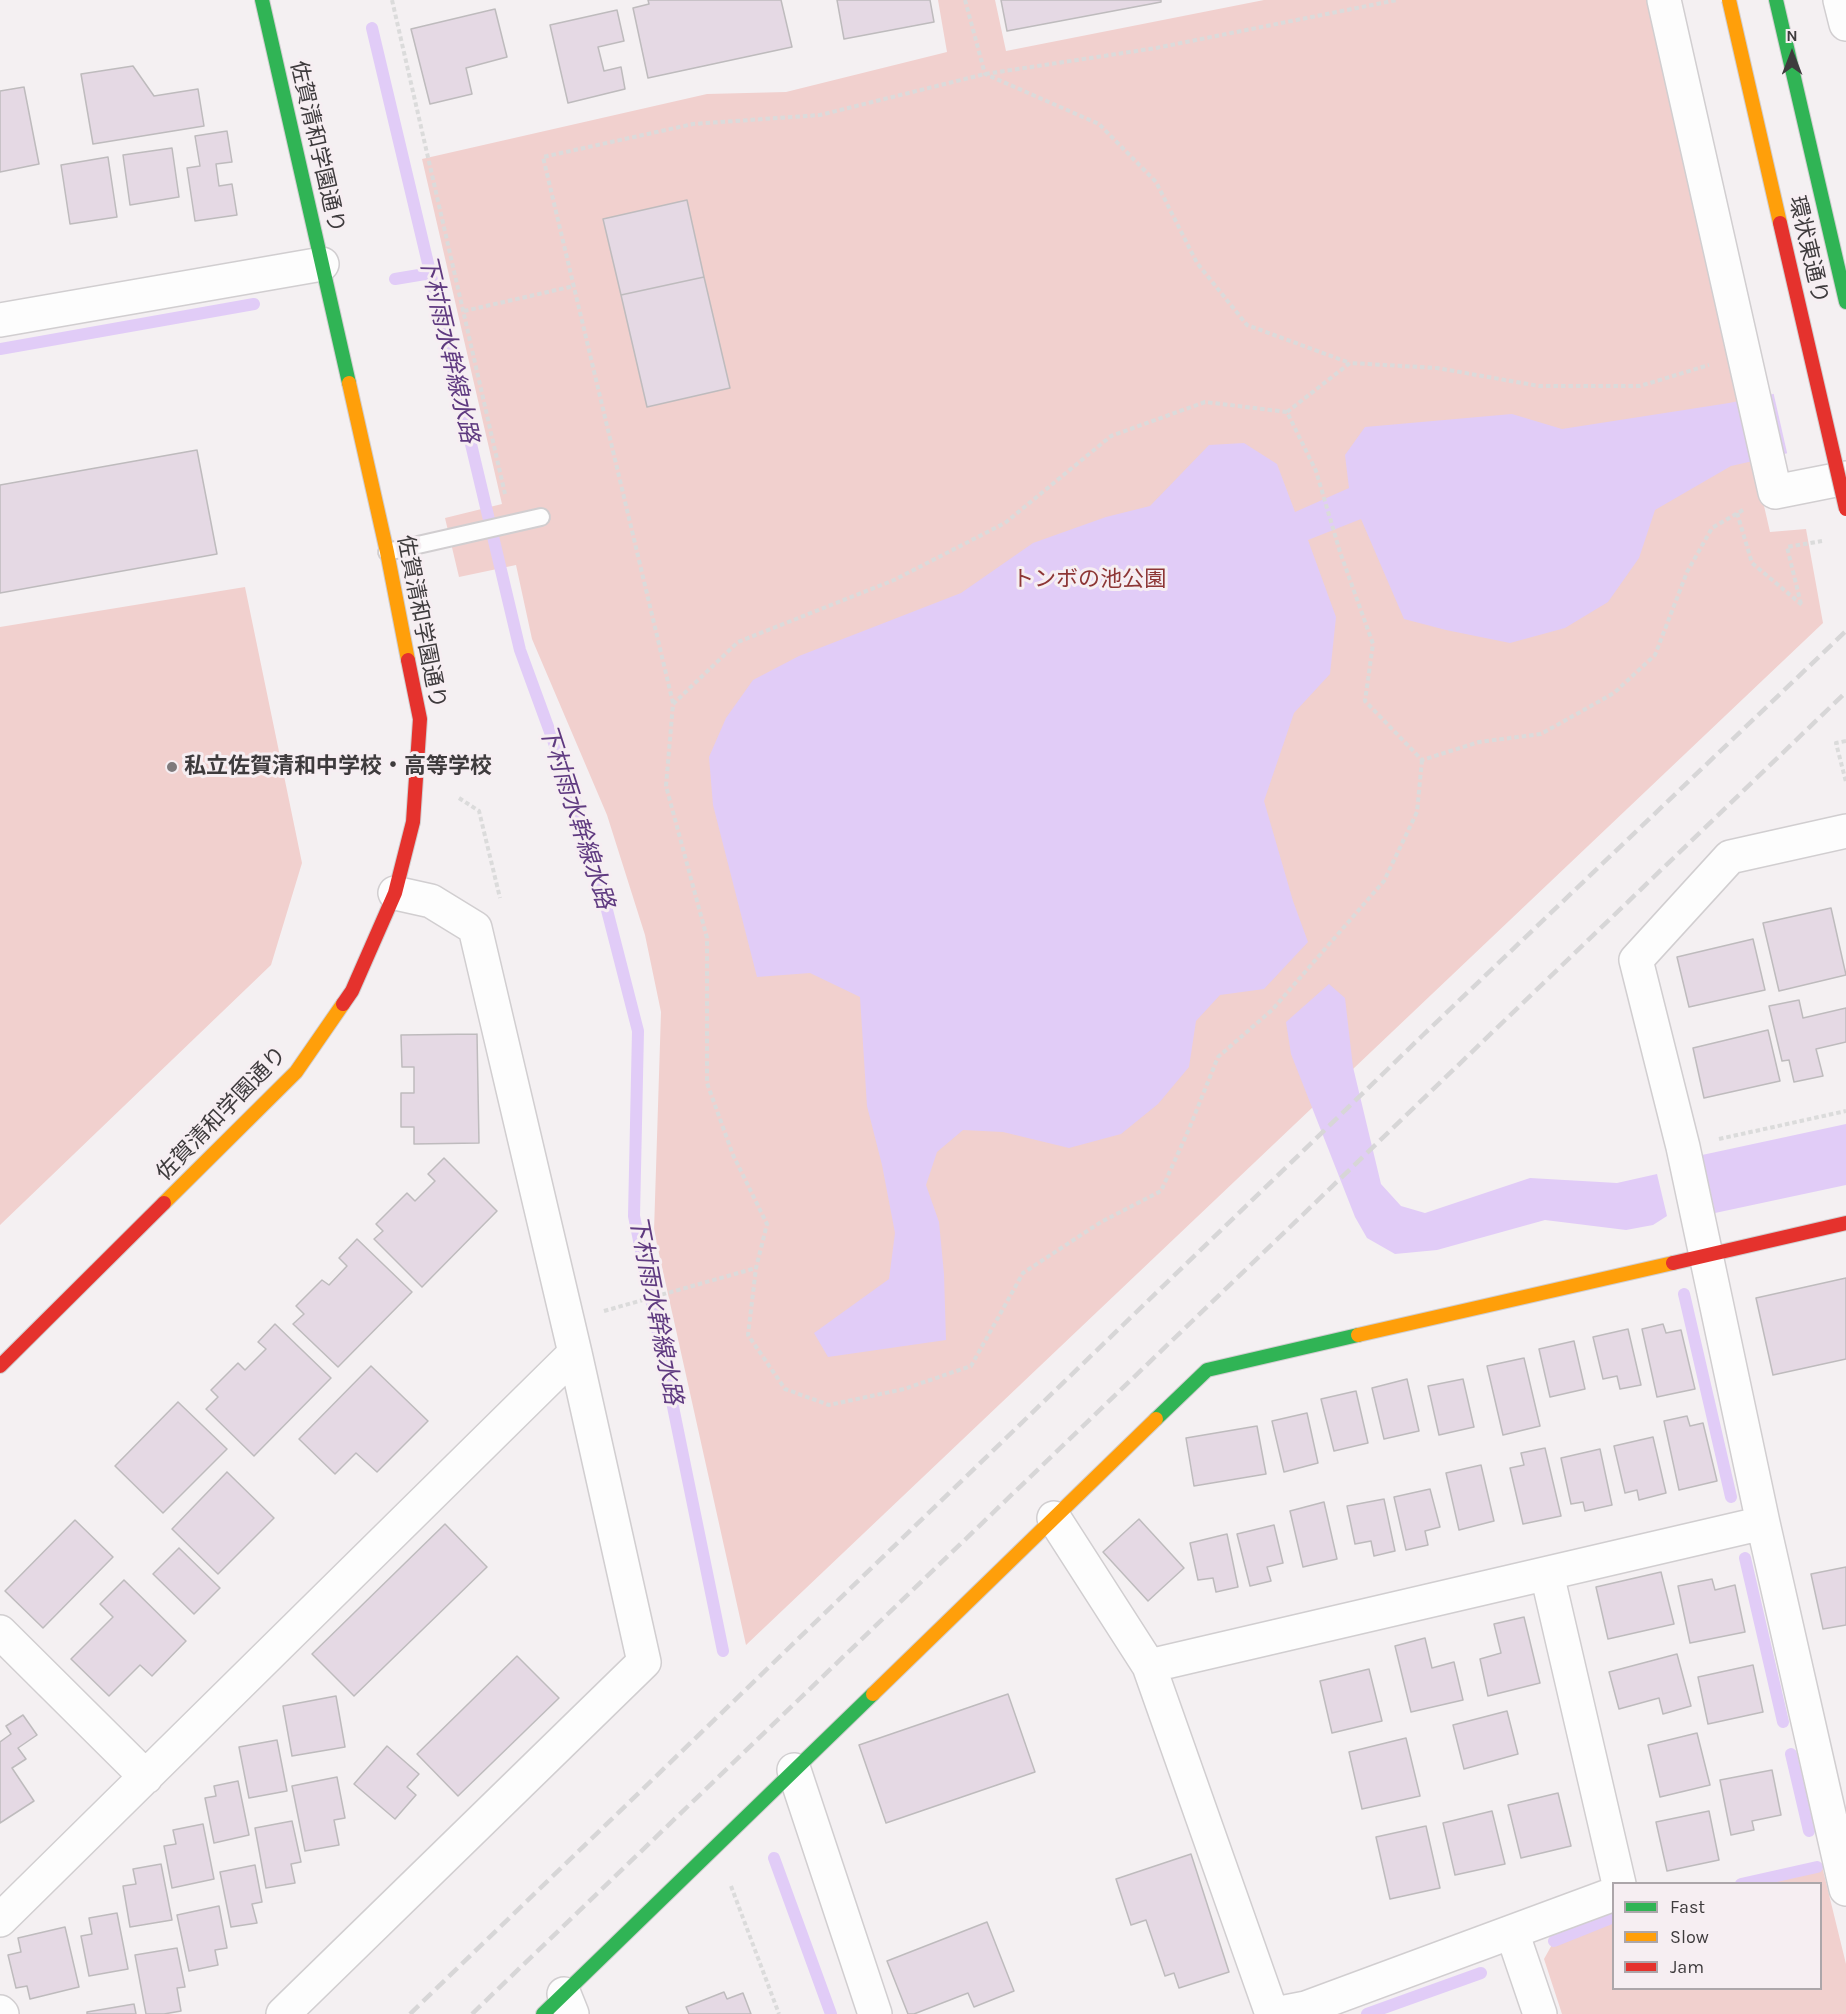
<!DOCTYPE html>
<meta charset="utf-8">
<style>
body{margin:0}
#map{position:relative;width:1846px;height:2014px;overflow:hidden;background:#f4f0f2;font-family:Karla,sans-serif}
canvas{display:block}
.legend{position:absolute;left:1612px;top:1882px;width:210px;height:108px;box-sizing:border-box;background:#f6eef2;border:2px solid #aca6aa;margin:0;padding:8px 10px;list-style:none;font-size:18px;color:#3e3b3d}
.legend li{display:flex;align-items:center;gap:12px;height:30px}
.legend b{width:30px;border:2px solid #aca6aa}
.north{position:absolute;left:1762px;top:24px;width:60px;height:60px;-webkit-text-stroke:4px #f6eef2;paint-order:stroke;rotate:0deg;font-size:16px;font-weight:700;line-height:24px;text-align:center;color:#3e3b3d}
.north::after{content:'';display:block;margin:auto;width:21px;height:27px;background:#3e3b3d;clip-path:polygon(50% 0,100% 100%,50% 72%,0 100%)}
</style>
<div id="map">
<canvas width="1846" height="2014"></canvas>
<ul class="legend">
<li><b style="height:8px;background:#30b455"></b>Fast</li>
<li><b style="height:8px;background:#ff9f0a"></b>Slow</li>
<li><b style="height:8px;background:#e5322d"></b>Jam</li>
</ul>
<div class="north">N</div>
</div>
<script>
const c = document.querySelector('canvas').getContext('2d');
c.lineJoin = 'round';
function fillPath(path, color) { c.fillStyle = color; c.fill(path, 'evenodd'); }
const poly = rows => new Path2D(rows.map(r => 'M' + r).join(''));
function strokePath(path, color, width, dash) { c.strokeStyle = color; c.lineWidth = width; c.lineCap = dash ? 'butt' : 'round'; c.setLineDash(dash || []); c.stroke(path); }
function drawText(font, color, halo, rows, align = 'center') {
  c.font = font + ' Karla,"Noto Sans JP",sans-serif'; c.lineWidth = 6; c.setLineDash([]); c.textBaseline = 'middle'; c.strokeStyle = halo; c.fillStyle = color; for (const [text, x, y, turn = 0] of rows) {
    c.save(); c.translate(x, y); c.rotate((+turn || 0) * Math.PI / 180); c.textAlign = isNaN(turn) ? turn : align; if (halo) c.strokeText(text, 0, 0); c.fillText(text, 0, 0); c.restore();
  }
}
const green = poly([
 [938,0,995,0,1006,51,1264,0,1648,0,1770,532,1806,529,1823,623,746,1645,654,1231,661,1012,645,935,607,815,532,639,516,565,459,577,445,518,502,504,422,159,707,94,786,92,947,52],
 [245,587,302,863,271,965,0,1225,0,627],
 [1822,1866,1846,1964,1846,2014,1562,2014,1544,1959,1554,1941,1613,1917,1614,1988,1820,1988,1820,1884,1741,1883]
]);
const water = poly([
 [1846,379,1846,440,1731,466,1655,510,1639,558,1608,602,1565,628,1510,643,1446,630,1404,619,1361,519,1308,540,1336,617,1330,674,1294,713,1264,801,1293,901,1308,942,1264,989,1220,995,1196,1021,1189,1067,1158,1104,1121,1134,1069,1148,1003,1132,963,1130,937,1152,926,1185,939,1222,944,1274,946,1340,828,1357,814,1333,889,1279,895,1233,882,1165,867,1106,860,997,810,973,757,977,713,805,709,757,726,718,753,680,799,656,961,593,1033,543,1106,517,1150,506,1209,445,1244,443,1277,464,1295,512,1349,488,1345,455,1365,427,1512,414,1562,429,1729,403],
 [1329,984,1345,998,1353,1067,1381,1184,1401,1206,1425,1213,1530,1178,1617,1183,1657,1174,1667,1216,1653,1225,1626,1230,1545,1220,1437,1250,1395,1254,1367,1238,1355,1217,1291,1054,1286,1022],
 [1846,1124,1846,1185,1715,1213,1702,1155]
]);
const pier = poly([
 [1846,376,1846,443,1788,457,1773,391]
]);
const stream = poly([
 [372,28,520,650,588,836,638,1031,634,1216,723,1651],
 [395,279,431,273],
 [0,349,254,304],
 [1684,1294,1731,1497],
 [1745,1558,1783,1722],
 [1791,1754,1809,1831],
 [774,1858,831,2014],
 [1741,1884,1817,1867],
 [1554,1941,1614,1917],
 [1367,2014,1481,1973]
]);
const building = poly([
 [648,0,781,0,792,47,648,78,633,8,649,4,648,0],
 [837,0,930,0,934,22,844,39,837,0],
 [1001,0,1161,0,1161,2,1007,31,1001,0],
 [495,9,507,57,466,68,472,94,430,104,411,29,495,9],
 [617,10,624,41,598,47,604,71,621,67,625,89,568,103,550,25,617,10],
 [133,66,154,96,198,89,204,126,93,144,81,74,133,66],
 [24,87,39,164,0,172,0,91,24,87],
 [227,131,232,162,216,164,219,186,232,184,237,215,195,221,187,168,200,166,195,136,227,131],
 [172,148,179,197,130,205,123,155,172,148],
 [108,157,117,217,70,224,61,165,108,157],
 [687,200,704,277,621,295,603,219,687,200],
 [704,277,730,388,647,407,621,295,704,277],
 [197,450,217,554,0,593,0,485,197,450],
 [1831,908,1846,975,1779,991,1763,923,1831,908],
 [1753,939,1765,990,1689,1007,1677,957,1753,939],
 [1799,1000,1803,1018,1846,1008,1846,1042,1816,1049,1823,1076,1794,1082,1789,1060,1782,1061,1769,1006,1799,1000],
 [1768,1030,1780,1081,1704,1098,1693,1048,1768,1030],
 [477,1034,479,1143,414,1144,414,1127,401,1127,401,1093,414,1093,414,1067,402,1067,401,1035,477,1034],
 [444,1158,497,1211,422,1287,374,1239,383,1231,376,1224,407,1193,415,1201,435,1181,428,1174,444,1158],
 [357,1239,412,1292,338,1367,293,1324,304,1314,296,1306,322,1280,329,1285,347,1266,339,1258,357,1239],
 [1846,1278,1846,1359,1773,1375,1756,1298,1846,1278],
 [275,1324,331,1378,254,1456,206,1409,218,1397,211,1390,238,1363,245,1370,266,1349,258,1342,275,1324],
 [1663,1324,1666,1333,1681,1330,1695,1389,1657,1397,1642,1329,1663,1324],
 [1628,1329,1641,1385,1620,1389,1617,1376,1603,1379,1593,1337,1628,1329],
 [1574,1341,1585,1389,1550,1397,1539,1349,1574,1341],
 [1524,1358,1540,1426,1503,1435,1487,1366,1524,1358],
 [371,1366,428,1421,377,1472,356,1453,335,1474,299,1439,371,1366],
 [1407,1379,1419,1431,1384,1439,1372,1388,1407,1379],
 [1463,1379,1474,1427,1439,1435,1428,1386,1463,1379],
 [1356,1391,1368,1443,1334,1451,1321,1399,1356,1391],
 [178,1402,227,1449,163,1513,115,1466,178,1402],
 [1307,1413,1318,1463,1284,1472,1272,1421,1307,1413],
 [1687,1416,1690,1426,1703,1423,1717,1481,1679,1490,1664,1421,1687,1416],
 [1257,1426,1266,1474,1194,1486,1186,1438,1257,1426],
 [1653,1437,1666,1493,1639,1500,1637,1490,1625,1493,1614,1446,1653,1437],
 [1545,1448,1561,1516,1523,1524,1510,1468,1524,1465,1521,1453,1545,1448],
 [1600,1449,1612,1505,1585,1511,1583,1502,1571,1504,1561,1458,1600,1449],
 [1481,1465,1494,1521,1459,1530,1446,1473,1481,1465],
 [227,1472,274,1518,218,1574,172,1529,227,1472],
 [1430,1489,1440,1527,1425,1531,1428,1545,1406,1550,1394,1497,1430,1489],
 [1384,1499,1395,1551,1374,1556,1371,1541,1355,1544,1347,1506,1384,1499],
 [1324,1502,1337,1559,1303,1567,1290,1511,1324,1502],
 [1139,1519,1184,1568,1148,1601,1103,1552,1139,1519],
 [75,1520,113,1557,43,1628,5,1591,75,1520],
 [445,1524,487,1567,354,1696,312,1654,445,1524],
 [1274,1525,1283,1563,1267,1567,1271,1581,1250,1586,1237,1534,1274,1525],
 [1227,1534,1238,1587,1216,1592,1213,1578,1198,1580,1190,1543,1227,1534],
 [179,1548,220,1588,194,1614,153,1574,179,1548],
 [1846,1567,1846,1625,1823,1629,1811,1574,1846,1567],
 [1661,1572,1674,1624,1608,1639,1596,1587,1661,1572],
 [1712,1579,1715,1590,1735,1585,1745,1632,1690,1643,1678,1586,1712,1579],
 [124,1580,186,1641,152,1676,140,1665,109,1696,71,1659,113,1617,100,1604,124,1580],
 [1524,1617,1540,1683,1488,1696,1480,1659,1501,1653,1494,1624,1524,1617],
 [1425,1638,1432,1668,1454,1662,1463,1700,1411,1712,1395,1646,1425,1638],
 [1677,1654,1691,1706,1663,1714,1659,1698,1619,1709,1609,1672,1677,1654],
 [517,1656,559,1698,458,1796,417,1754,517,1656],
 [1753,1665,1763,1712,1708,1724,1698,1677,1753,1665],
 [1369,1669,1382,1721,1332,1733,1320,1681,1369,1669],
 [1008,1694,1035,1772,886,1823,859,1745,1008,1694],
 [336,1696,345,1747,292,1756,283,1706,336,1696],
 [1507,1711,1518,1754,1464,1769,1453,1725,1507,1711],
 [23,1715,37,1735,18,1748,26,1759,12,1768,34,1801,0,1823,0,1742,11,1734,6,1726,23,1715],
 [1697,1733,1710,1785,1660,1797,1648,1745,1697,1733],
 [1406,1738,1420,1796,1362,1809,1349,1752,1406,1738],
 [277,1740,287,1791,249,1798,239,1747,277,1740],
 [387,1746,419,1774,407,1787,416,1795,395,1819,354,1784,387,1746],
 [1772,1770,1781,1815,1752,1821,1754,1830,1731,1835,1720,1780,1772,1770],
 [337,1777,345,1818,334,1820,339,1845,305,1851,292,1786,337,1777],
 [238,1781,249,1835,214,1843,205,1798,216,1796,214,1786,238,1781],
 [1558,1793,1571,1846,1521,1858,1508,1805,1558,1793],
 [1492,1811,1505,1864,1455,1875,1443,1823,1492,1811],
 [1709,1811,1719,1860,1667,1871,1656,1822,1709,1811],
 [292,1821,301,1862,291,1864,295,1883,266,1888,255,1828,292,1821],
 [203,1824,214,1879,172,1888,164,1846,176,1844,173,1830,203,1824],
 [1426,1826,1440,1888,1390,1899,1376,1837,1426,1826],
 [1191,1854,1229,1972,1179,1988,1174,1973,1165,1976,1146,1920,1131,1925,1116,1879,1191,1854],
 [161,1864,172,1920,130,1927,123,1886,136,1884,133,1869,161,1864],
 [255,1865,262,1902,252,1904,257,1923,231,1927,220,1872,255,1865],
 [219,1906,227,1948,215,1950,218,1965,189,1971,177,1915,219,1906],
 [117,1913,128,1969,89,1976,81,1936,92,1934,89,1918,117,1913],
 [987,1922,1014,1991,974,2007,968,1993,914,2014,908,2014,887,1961,987,1922],
 [65,1927,79,1987,30,1999,27,1986,16,1988,8,1955,21,1952,18,1938,65,1927],
 [177,1948,185,1987,177,1988,181,2011,164,2014,146,2014,135,1955,177,1948],
 [724,1992,727,1999,743,1993,751,2014,689,2014,686,2007,724,1992],
 [134,2004,136,2014,87,2014,87,2012,134,2004]
]);
const path = poly([
 [392,0,505,494],
 [965,0,985,74,1099,124,1156,182,1197,263,1247,325,1350,363],
 [464,311,574,286],
 [1287,412,1350,363,1437,368,1539,386,1640,386,1709,365],
 [1737,513,1752,563,1802,605],
 [1801,604,1787,547,1822,541],
 [673,703,543,157,693,124,820,115,985,74,1156,48,1397,0],
 [1846,741,1836,743,1846,782],
 [1422,760,1417,812,1384,881,1272,1010,1218,1057,1189,1129,1161,1191,1101,1222,1023,1273,971,1366,904,1389,829,1405,785,1389,748,1335,756,1268,767,1224,733,1155,707,1083,707,938,666,786,673,704,738,642,894,580,1005,523,1111,436,1205,402,1287,412,1316,471,1340,552,1373,644,1365,701,1422,760,1479,742,1541,734,1614,693,1655,655,1687,572,1712,528,1743,510],
 [459,798,479,811,500,898],
 [1719,1139,1846,1111],
 [604,1311,756,1268],
 [731,1886,779,2014]
]);
const lane = poly([
 [387,552,541,517]
]);
const street = poly([
 [1664,0,1775,492,1846,478],
 [1840,0,1846,24],
 [0,320,322,264],
 [1846,831,1730,857,1636,960,1683,1147,1763,1523,1846,1889],
 [1054,1518,1149,1666,1272,2014],
 [1547,1574,1619,1884],
 [0,1632,146,1777],
 [1149,1666,1763,1523],
 [794,1770,875,2014],
 [0,1920,575,1353],
 [1512,1932,1540,2014],
 [564,1994,572,2014],
 [0,2012,2,2014],
 [283,2014,644,1662,575,1353,475,928,431,901,395,893],
 [1275,2014,1306,2008,1614,1894]
]);
const fast = poly([
 [262,0,349,383],
 [1776,0,1846,302],
 [1156,1419,1207,1370,1358,1335],
 [543,2014,873,1694]
]);
const slow = poly([
 [349,383,387,552,408,660],
 [164,1203,296,1072,343,1004],
 [1358,1335,1673,1263],
 [873,1694,1156,1419]
]);
const jam = poly([
 [343,1004,352,991,395,893,413,822,420,719,408,660],
 [1673,1263,1846,1223],
 [0,1366,164,1203]
]);
const rail = poly([
 [410,2014,1423,1035,1846,631],
 [472,2014,1846,692]
]);
const slowBridge = poly([
 [1729,0,1780,223]
]);
const jamBridge = poly([
 [1780,223,1846,509]
]);
const markers = [
 [172,767,6,"#7e7a7c"]
];
const streetNames = [
 ["佐賀清和学園通り",317,147,77],
 ["環状東通り",1808,250,77],
 ["佐賀清和学園通り",421,622,79],
 ["佐賀清和学園通り",222,1114,-46]
];
const parkNames = [
 ["トンボの池公園",1089,580]
];
const poiNames = [
 ["私立佐賀清和中学校・高等学校",184,767]
];
const waterNames = [
 ["下村雨水幹線水路",448,349,77],
 ["下村雨水幹線水路",576,817,72],
 ["下村雨水幹線水路",655,1310,79]
];
fillPath(green, '#f1d0ce');
fillPath(water, '#e1ccf7');
fillPath(pier, '#f4f0f2');
strokePath(stream, '#e1ccf7', 12);
fillPath(building, '#e5d9e4');
strokePath(building, '#bebbbd', 1.5);
strokePath(lane, '#d1ced0', 20);
strokePath(street, '#d1ced0', 36);
strokePath(fast, '#d1ced0', 16);
strokePath(slow, '#d1ced0', 16);
strokePath(jam, '#d1ced0', 16);
strokePath(path, '#dbdbdb', 4, [4.5, 3]);
strokePath(lane, '#fdfdfd', 16);
strokePath(street, '#fdfdfd', 33);
strokePath(fast, '#30b455', 14);
strokePath(slow, '#ff9f0a', 14);
strokePath(jam, '#e5322d', 14);
strokePath(rail, '#d7d6d7', 4.5, [12, 6]);
strokePath(slowBridge, '#d1ced0', 16, []);
strokePath(jamBridge, '#d1ced0', 16, []);
strokePath(slowBridge, '#ff9f0a', 14);
strokePath(jamBridge, '#e5322d', 14);
for (const [x, y, r, color] of markers) { const dot = new Path2D(); dot.arc(x, y, r, 0, 2 * Math.PI); c.fillStyle = color; c.fill(dot); strokePath(dot, '#f6eef2', 2); }
drawText('22px', '#3e3b3d', '#f6eef2', streetNames);
drawText('22px', '#8d3635', '#f6eef2', parkNames);
drawText('bold 22px', '#3e3b3d', '#f6eef2', poiNames, 'left');
drawText('italic 24px', '#5f3a80', '#f6eef2', waterNames);
</script>
